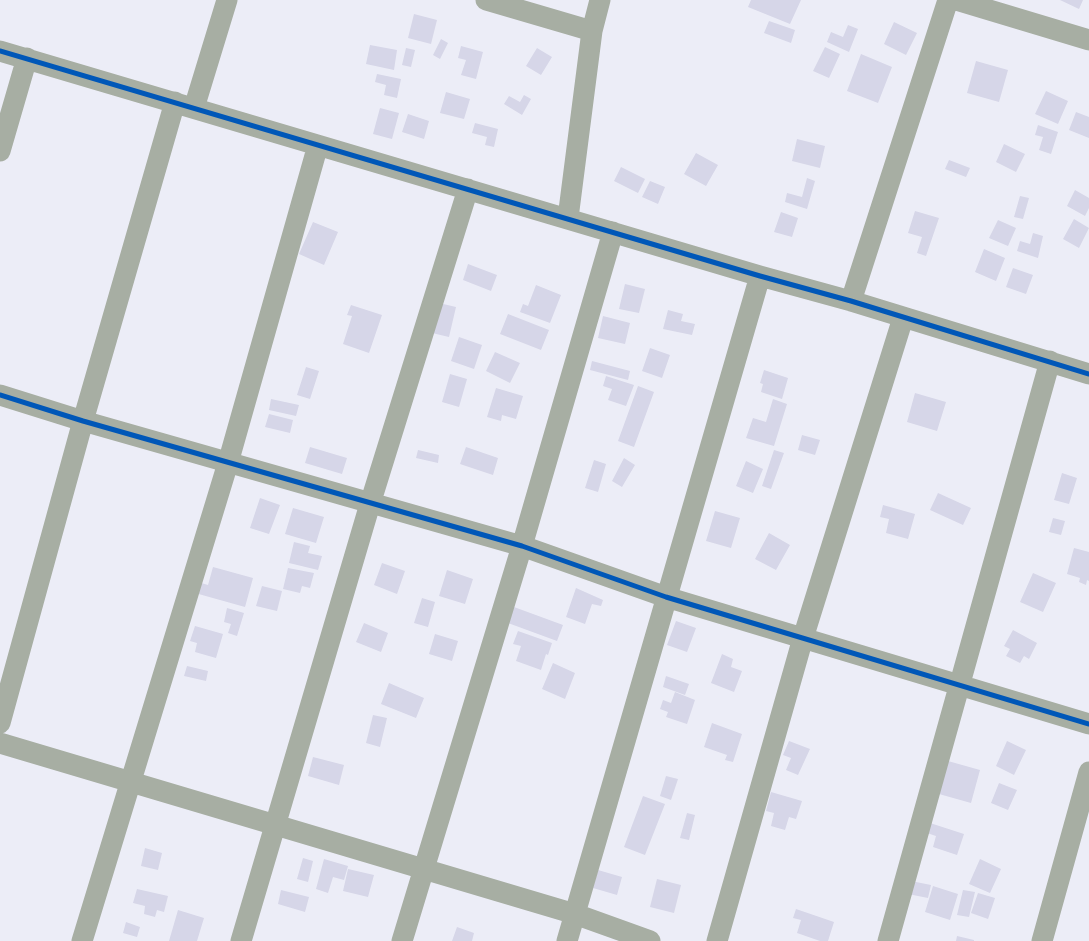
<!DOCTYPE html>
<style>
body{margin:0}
canvas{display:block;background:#ecedf7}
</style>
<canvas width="1089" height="941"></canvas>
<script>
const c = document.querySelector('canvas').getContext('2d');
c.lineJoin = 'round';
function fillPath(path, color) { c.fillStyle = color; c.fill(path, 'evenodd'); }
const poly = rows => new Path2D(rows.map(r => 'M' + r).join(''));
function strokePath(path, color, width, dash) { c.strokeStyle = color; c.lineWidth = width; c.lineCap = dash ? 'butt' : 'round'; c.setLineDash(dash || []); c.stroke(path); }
const building = poly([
 [751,0,801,0,790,24,748,7],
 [1060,0,1083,0,1079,9],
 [414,14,437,20,431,44,408,38],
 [769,21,795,30,791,43,764,33],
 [894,22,917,33,906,55,884,44],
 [848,25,858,29,849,52,827,42,831,32,843,37],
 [441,39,448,43,440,59,433,55],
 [370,45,397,50,394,70,366,64],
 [461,46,483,52,476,79,461,75,466,60,458,58],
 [825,47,840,54,829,78,813,71],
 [406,48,415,50,411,67,402,65],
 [537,48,552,57,541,75,526,66],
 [861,54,892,67,878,103,847,91],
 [976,61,1008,70,999,102,967,93],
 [377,74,401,79,397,98,384,95,386,85,375,82],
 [1046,91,1068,101,1058,124,1035,114],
 [446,92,470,99,464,119,440,113],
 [524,95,531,99,522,115,504,104,509,96,520,102],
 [380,108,399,113,392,139,373,134],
 [1076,112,1089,117,1089,138,1069,130],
 [408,114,429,121,424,139,402,132],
 [475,123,498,129,494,147,485,145,487,137,472,133],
 [1038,125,1058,132,1051,154,1039,150,1043,137,1035,135],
 [797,139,825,146,820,168,792,161],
 [1004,144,1025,154,1016,172,996,162],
 [696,153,718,165,706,186,684,174],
 [949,160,970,168,966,177,945,169],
 [621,167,645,179,638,193,614,181],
 [807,178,815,181,807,209,785,202,787,193,802,197],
 [650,181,665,187,658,204,642,197],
 [1075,190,1089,198,1089,208,1085,216,1067,206],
 [1020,196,1029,198,1023,219,1014,217],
 [915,211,939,218,926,256,917,253,922,237,908,233],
 [781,212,798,218,792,237,774,232],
 [1074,219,1089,228,1079,248,1063,239],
 [998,220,1016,228,1008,246,989,238],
 [313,222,338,232,324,265,299,254],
 [1033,233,1043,236,1038,258,1017,251,1020,241,1030,244],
 [984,249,1005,258,996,281,975,272],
 [468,264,497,275,491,291,463,280],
 [1013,268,1033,275,1026,294,1006,287],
 [625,284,645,289,639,313,619,309],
 [536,285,561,295,550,323,520,312,523,304,528,306],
 [439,303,456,307,449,337,432,333],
 [351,305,382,315,369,353,343,344,352,316,347,315],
 [668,310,683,314,681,321,695,324,692,335,663,329],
 [508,314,549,330,541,350,500,334],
 [603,316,630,323,625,344,598,338],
 [459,337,482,345,474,369,451,361],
 [650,348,670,355,662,378,642,371],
 [495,352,520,363,510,383,486,371],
 [592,361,630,371,628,380,590,370],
 [306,367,319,371,310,399,297,395],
 [764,370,788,378,782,399,761,392,763,384,760,383],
 [450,374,467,379,459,407,442,402],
 [606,376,634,385,626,406,608,400,612,389,603,386],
 [638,386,654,392,634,447,618,441],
 [496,388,523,396,516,419,502,415,501,421,487,417],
 [915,393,946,402,937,431,907,422],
 [271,399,299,405,296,416,269,410],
 [773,399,787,404,774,446,746,438,753,418,766,422],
 [269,414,293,420,290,433,265,427],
 [802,435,820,440,815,455,798,450],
 [310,447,347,458,342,474,305,463],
 [466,447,498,458,493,475,460,464],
 [418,450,439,455,438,463,416,458],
 [774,450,784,453,771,489,762,486],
 [624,458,635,465,622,487,612,481],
 [594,460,606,464,598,492,585,488],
 [746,461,763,469,753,493,736,486],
 [1062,473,1077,478,1069,504,1054,500],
 [938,493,971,508,963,525,930,510],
 [260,498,280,505,269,534,250,528],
 [883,505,915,514,908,539,886,533,889,519,880,517],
 [293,508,324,517,316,543,285,534],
 [715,511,740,518,731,548,706,541],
 [1053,518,1065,521,1061,535,1049,532],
 [769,533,790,545,776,570,755,559],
 [294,542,310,546,308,553,322,556,318,570,289,563],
 [1074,548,1089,552,1089,581,1087,580,1086,585,1079,582,1080,578,1067,574],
 [382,563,405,571,397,594,374,585],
 [213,567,253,578,245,607,195,593,198,582,208,585],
 [288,568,314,573,310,588,302,586,300,593,283,589],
 [447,570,473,579,465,604,439,596],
 [1033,573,1056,583,1043,612,1020,602],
 [262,586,282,591,277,611,256,606],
 [576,588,603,600,601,606,592,604,585,624,566,617],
 [422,598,435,602,428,627,414,623],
 [514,607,563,625,557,641,508,623],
 [227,608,244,613,237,636,228,633,231,624,224,622],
 [676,621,696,628,687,652,667,645],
 [364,623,388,633,381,652,356,642],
 [195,626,223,634,216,658,195,652,197,643,190,641],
 [1013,630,1037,643,1029,659,1024,656,1020,663,1006,656,1010,649,1004,646],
 [518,631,552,643,548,655,546,654,541,670,516,661,521,646,513,644],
 [435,634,458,641,452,661,429,654],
 [722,654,733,659,731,667,742,671,734,692,711,683],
 [553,663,575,673,565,699,542,689],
 [187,666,208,671,206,681,184,676],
 [666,676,689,684,685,695,663,687],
 [389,683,424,698,416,718,381,704],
 [675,692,695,700,687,724,666,717,668,712,660,709,663,700,671,703],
 [373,715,387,718,380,747,366,743],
 [712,723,742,734,733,762,725,760,727,755,704,747],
 [789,741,810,749,798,775,786,770,791,758,783,755],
 [1007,741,1026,750,1014,775,996,766],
 [313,757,344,765,339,785,308,776],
 [948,761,980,770,971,803,939,794],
 [666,776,678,779,671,800,660,796],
 [999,783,1017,790,1008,810,991,803],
 [771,792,802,801,796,819,789,817,785,830,771,826,774,813,766,811],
 [643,796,665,804,645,855,624,847],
 [687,813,695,815,689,840,680,838],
 [930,823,964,834,957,855,933,847,936,836,927,833],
 [145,848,162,853,158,870,141,866],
 [303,858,313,861,308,882,297,879],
 [324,859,348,866,344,880,333,877,328,893,316,889],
 [980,859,1001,869,990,893,969,884],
 [348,869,374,875,368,897,343,891],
 [598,870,622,877,617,895,593,888],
 [657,879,681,885,674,913,650,907],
 [911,881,931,885,928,898,908,894],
 [933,886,958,894,950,920,925,912],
 [137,889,168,896,164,912,157,910,155,917,144,914,145,906,133,903],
 [281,890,309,897,305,912,278,904],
 [963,890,975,892,969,917,957,915],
 [978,893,995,898,988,919,971,913],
 [796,909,834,922,828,941,820,941,797,933,801,920,793,918],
 [178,910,204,918,197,941,169,941],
 [126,922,140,927,137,937,123,933],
 [457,927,474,933,472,941,452,941],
 [957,936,974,940,974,941,956,941]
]);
const minor = poly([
 [486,0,592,31],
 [956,0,1089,40],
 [0,51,760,276,851,301,1089,374],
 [194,108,227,0],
 [0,151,27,58],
 [568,218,592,31,600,0],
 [851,301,948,0],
 [0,395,83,421,522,546,666,597,1089,724],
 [0,723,83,421,175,102],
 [0,743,575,914,650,941],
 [82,941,228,463,318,145],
 [241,941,370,504,468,189],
 [402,941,522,546,613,232],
 [567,941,760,276],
 [717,941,803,638,903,318],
 [888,941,1050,361],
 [1042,941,1089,772]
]);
const cycleway = poly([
 [0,51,760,276,851,301,1089,374],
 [0,395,83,421,522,546,666,597,1089,724]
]);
fillPath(building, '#d6d6e8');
strokePath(minor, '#a7aea3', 21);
strokePath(cycleway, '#0057b8', 5);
</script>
